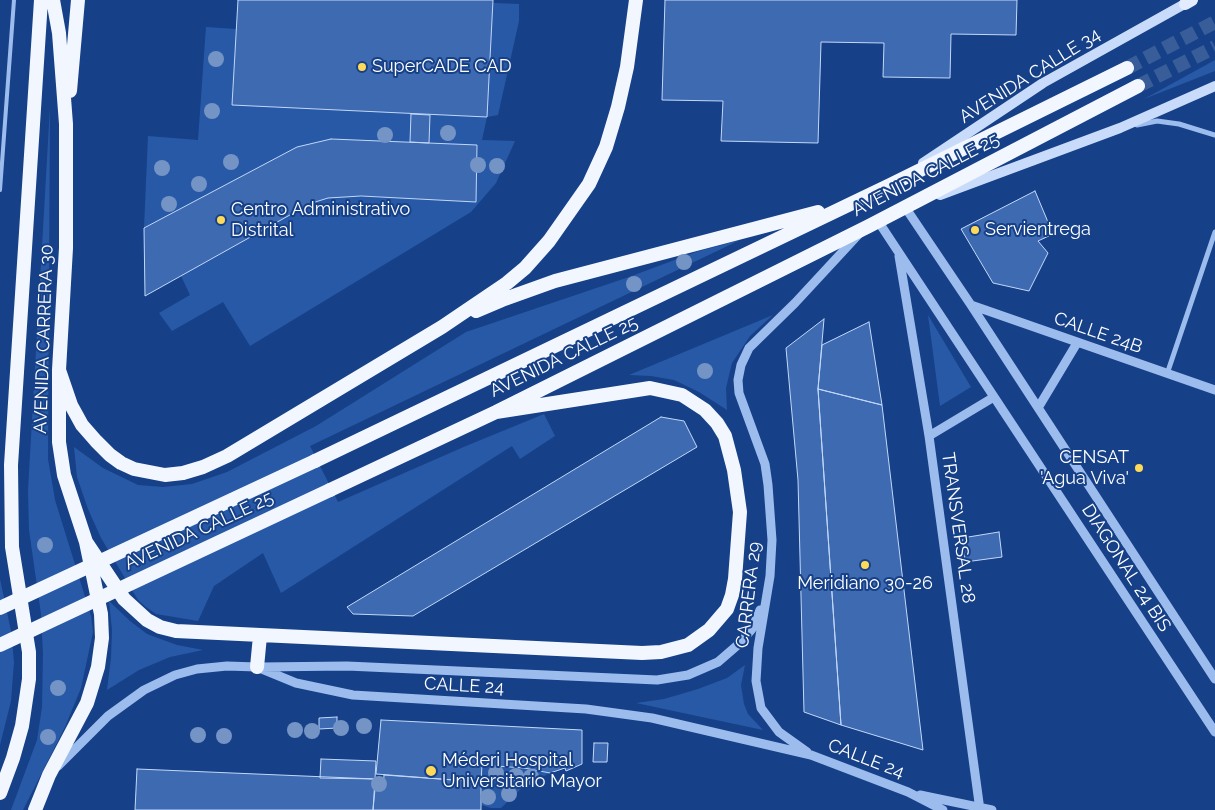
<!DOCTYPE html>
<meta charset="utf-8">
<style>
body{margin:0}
canvas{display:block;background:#164087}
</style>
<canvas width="1215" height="810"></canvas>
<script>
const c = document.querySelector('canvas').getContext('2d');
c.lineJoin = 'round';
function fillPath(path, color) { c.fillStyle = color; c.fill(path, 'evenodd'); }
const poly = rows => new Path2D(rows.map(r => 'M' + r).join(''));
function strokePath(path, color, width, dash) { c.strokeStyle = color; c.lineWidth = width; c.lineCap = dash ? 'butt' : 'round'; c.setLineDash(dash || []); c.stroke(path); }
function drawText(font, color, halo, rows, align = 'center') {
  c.font = font + ' Raleway,sans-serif'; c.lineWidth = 4; c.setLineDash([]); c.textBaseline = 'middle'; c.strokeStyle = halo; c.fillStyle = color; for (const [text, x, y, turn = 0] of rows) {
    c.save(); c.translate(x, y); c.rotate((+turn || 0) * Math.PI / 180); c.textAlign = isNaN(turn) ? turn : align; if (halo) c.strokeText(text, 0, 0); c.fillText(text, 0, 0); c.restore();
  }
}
const green = poly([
 [493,3,519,4,519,21,498,115,487,117,482,140,515,141,496,183,471,212,250,346,223,302,172,331,159,313,190,295,181,276,312,203,328,198,345,196,476,201,477,145,331,139,297,147,144,228,148,136,198,140,206,27,236,29,232,105,486,117],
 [1215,60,1215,71,1144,99],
 [50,107,48,459,55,500,91,616,93,632,81,688,65,727,23,810,11,810,37,740,42,707,43,654,41,614,29,530,28,490],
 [740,240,310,446,338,502,466,446,544,414,555,436,520,459,512,446,281,593,263,553,214,586,198,621,156,614,146,607,138,600,101,538,88,509,77,477,74,447,103,468,138,485,163,487,192,484,227,472,316,426,466,332,629,277,696,252],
 [773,315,750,336,732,363,726,388,727,410,699,392,674,380,651,376,629,375],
 [928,315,971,387,940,406],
 [0,579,11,631,14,662,11,701,0,745],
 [109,601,130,621,147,634,177,645,203,650,170,657,139,670,107,690,111,658,112,630],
 [745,665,741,685,744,704,748,714,763,730,636,703,664,699,698,689,727,678],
 [482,765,524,768,550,773,523,787,501,808,491,808,481,805]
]);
const building = poly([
 [238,0,493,0,487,117,232,105,238,0],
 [665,0,1017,0,1016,35,951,34,950,78,883,77,884,43,821,42,818,143,721,141,723,101,662,100,665,0],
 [411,114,430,115,429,143,410,142,411,114],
 [331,139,477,145,476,202,361,196,328,198,312,203,297,211,145,296,144,228,297,147,331,139],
 [1035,191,1053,234,1038,241,1048,253,1029,291,993,283,961,229,1035,191],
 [824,319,818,389,841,725,804,712,798,480,786,348,824,319],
 [869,322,882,405,818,389,822,345,869,322],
 [818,389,882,405,923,750,841,725,818,389],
 [661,417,684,421,697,447,413,616,353,614,347,607,661,417],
 [999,532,1002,557,965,562,962,538,999,532],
 [337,717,337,728,319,729,319,718,337,717],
 [381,720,582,730,582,764,566,771,565,768,550,773,524,768,482,765,481,782,376,774,381,720],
 [594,743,608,743,607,762,593,762,594,743],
 [321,759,376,761,375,779,320,778,321,759],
 [137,769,375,779,373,810,135,810,137,769],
 [384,775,481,782,481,810,373,810,375,789,383,790,384,775]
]);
const trunkTunnel = poly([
 [1127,68,1215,22],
 [1138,86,1215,47]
]);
const service = poly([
 [0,190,14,0]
]);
const minor = poly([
 [1137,125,1157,121,1179,124,1215,135],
 [1167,374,1215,232]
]);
const tertiary = poly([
 [905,207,971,305,1215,679],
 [878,221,1215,732],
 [899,256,929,436,980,810],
 [971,305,1215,390],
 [1038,408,1077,343],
 [929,436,994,397],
 [261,667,347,666,657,680,688,675,718,662,740,643,752,629,760,610],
 [807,752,779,732,761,708,759,697,756,681,758,648,770,576,772,540,768,485,765,464,739,393,738,380,741,365,749,348,795,303,858,235],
 [58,766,108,716,144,690,175,675,197,669,227,666,257,667,296,683,353,695,586,709,652,718,811,755,908,792,943,810],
 [920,795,992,810]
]);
const secondary = poly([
 [923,163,1043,83,1190,1],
 [940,195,1120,128,1215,86]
]);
const primary = poly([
 [1185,4,1192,0]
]);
const trunk = poly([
 [70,91,78,0],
 [476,311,502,300,555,281,818,212],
 [59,370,71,405,82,425,96,441,110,455,121,463,134,469,165,475,183,473,203,467,227,456,442,327,507,283,525,268,549,241,589,184,606,147,618,107,627,67,636,0],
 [315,461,890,185,1127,68],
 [330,490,496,412,869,226,1138,86],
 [86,542,124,599,147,620,160,627,176,631,642,653,661,652,688,645,709,630,727,609,732,595,735,579,740,512,734,470,725,436,717,423,705,410,682,395,650,388,496,412],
 [257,667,260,636],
 [0,793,13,758,22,726,29,679,29,652,12,547,11,465,41,0],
 [35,810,49,775,87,703,98,667,102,638,101,614,86,542,64,475,59,442,59,370,66,248,66,124,59,33,53,0]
]);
const trunkBridge = poly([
 [0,608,315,461],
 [0,645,330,490]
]);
const trees = [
 [216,59],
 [212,111],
 [448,133],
 [385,135],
 [231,162],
 [478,165],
 [497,166],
 [162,168],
 [199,184],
 [169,204],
 [684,262],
 [634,284],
 [705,371],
 [45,545],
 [58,688],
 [364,726],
 [341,728],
 [295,730],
 [312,731],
 [198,735],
 [224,736],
 [48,737],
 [496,773],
 [516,776],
 [531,777],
 [379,784],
 [509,794],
 [488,797]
];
const markers = [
 [362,67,5,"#ffda59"],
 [221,220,5,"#ffda59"],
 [975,230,5,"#ffda59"],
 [1139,468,5,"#ffda59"],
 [865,565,5,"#ffda59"],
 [431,771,6,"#ffda59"]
];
const poiNames = [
 ["SuperCADE CAD",372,67],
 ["Centro Administrativo",231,210],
 ["Distrital",231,231],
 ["Servientrega",985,230],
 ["CENSAT",1129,458,"right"],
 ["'Agua Viva'",1129,479,"right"],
 ["Meridiano 30-26",865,584,"center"],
 ["Méderi Hospital",442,761],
 ["Universitario Mayor",442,782]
];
const streetNames = [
 ["AVENIDA CALLE 34",1030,76,-32],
 ["AVENIDA CALLE 25",926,175,-27],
 ["CALLE 24B",1098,333,19],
 ["AVENIDA CARRERA 30",44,339,-88],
 ["AVENIDA CALLE 25",564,357,-26],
 ["TRANSVERSAL 28",958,528,82],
 ["AVENIDA CALLE 25",199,531,-25],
 ["DIAGONAL 24 BIS",1126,568,57],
 ["CARRERA 29",749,595,-83],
 ["CALLE 24",464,686,3],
 ["CALLE 24",866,759,21]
];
fillPath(green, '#2859a6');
fillPath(building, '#3e6ab1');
strokePath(building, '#c2d8fa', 1);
strokePath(trunkTunnel, '#395d99', 14, [14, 7]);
strokePath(service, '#9cbcee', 4);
strokePath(minor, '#9cbcee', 5);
strokePath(tertiary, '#9cbcee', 9);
strokePath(secondary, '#c9dbfa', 10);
strokePath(primary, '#e3ecff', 12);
strokePath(trunk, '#f1f6ff', 14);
strokePath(trunkBridge, '#f1f6ff', 14);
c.fillStyle = '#7594c6';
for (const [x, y] of trees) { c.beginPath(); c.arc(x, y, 8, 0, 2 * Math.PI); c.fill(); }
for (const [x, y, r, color] of markers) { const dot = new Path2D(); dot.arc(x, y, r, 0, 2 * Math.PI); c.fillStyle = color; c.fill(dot); strokePath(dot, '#164087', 2); }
drawText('18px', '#fff', '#164087', poiNames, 'left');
drawText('18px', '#fff', '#164087', streetNames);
</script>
